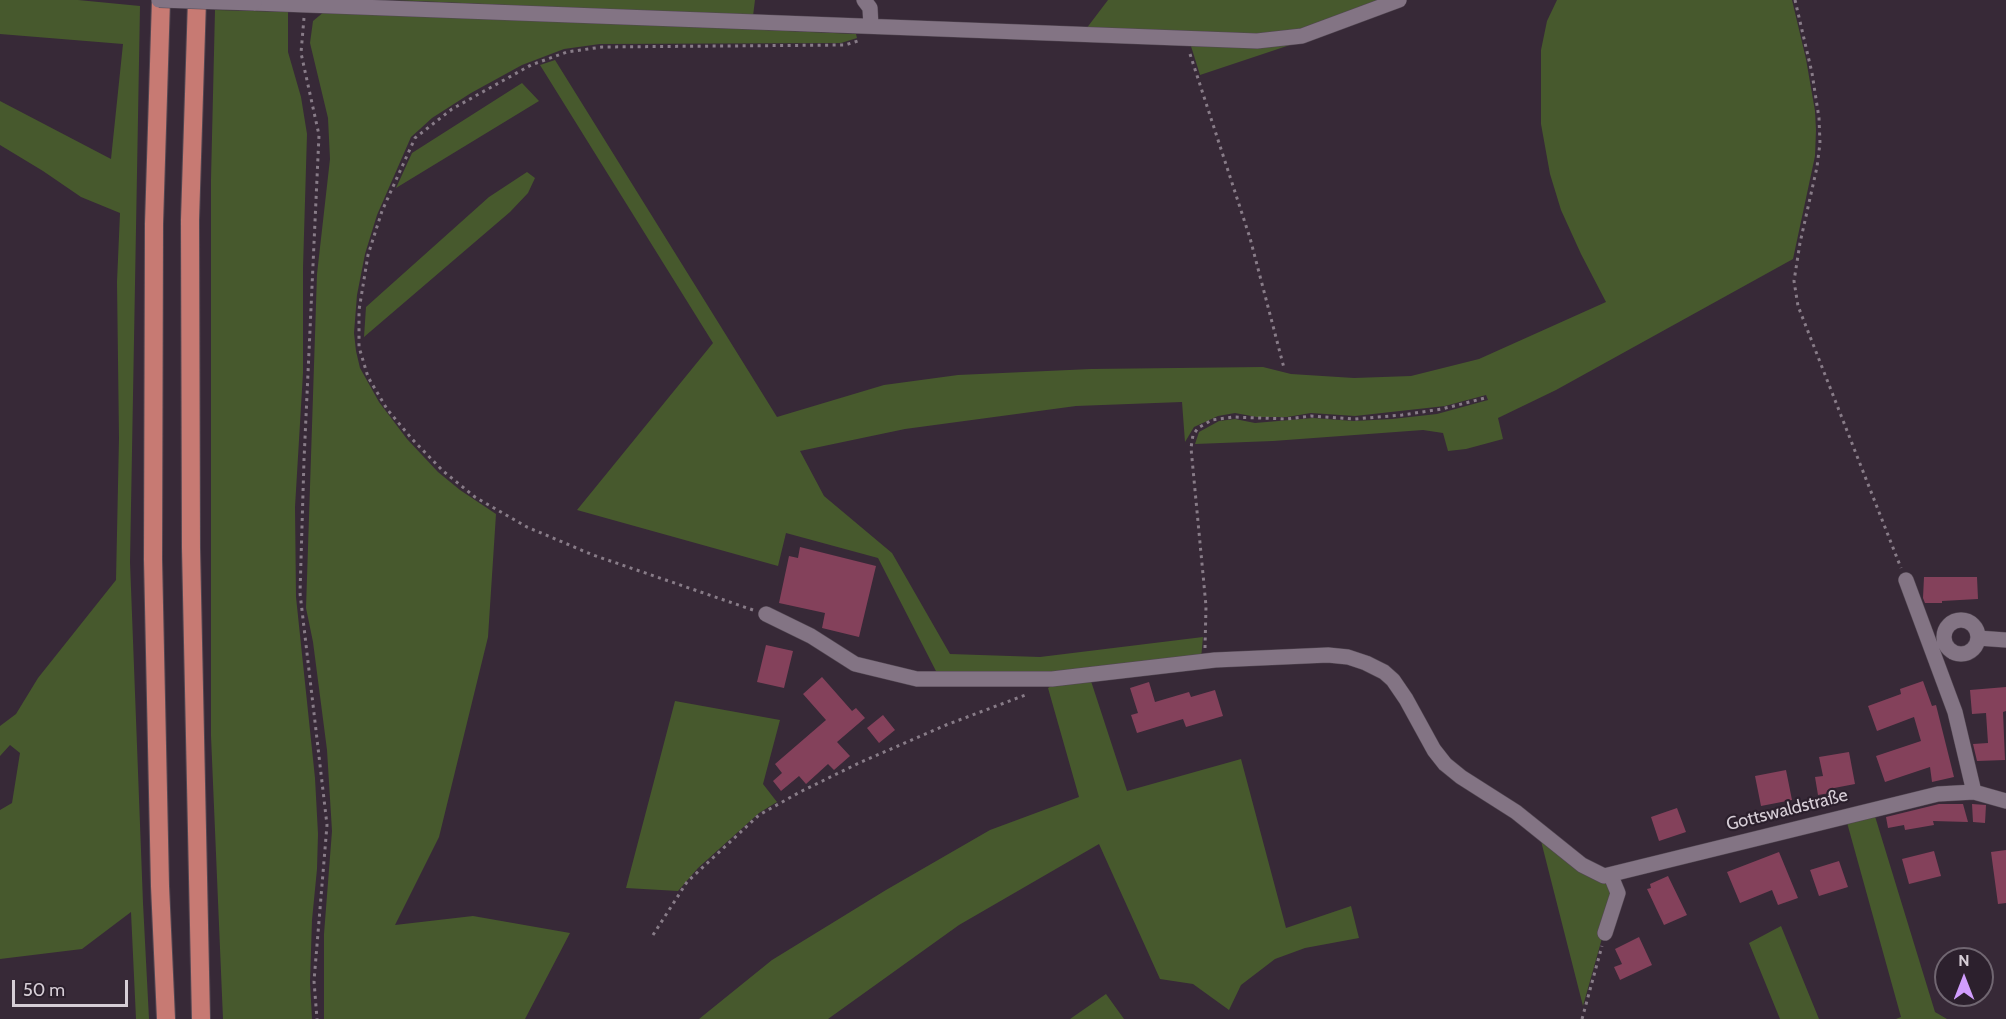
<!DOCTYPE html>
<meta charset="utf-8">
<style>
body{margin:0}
#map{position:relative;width:2006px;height:1019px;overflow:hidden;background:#372937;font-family:Cabin,sans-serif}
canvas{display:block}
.north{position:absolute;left:1934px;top:947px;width:60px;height:60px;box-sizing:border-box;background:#2c202d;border:2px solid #706671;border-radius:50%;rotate:0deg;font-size:16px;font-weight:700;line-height:24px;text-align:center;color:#d7ced7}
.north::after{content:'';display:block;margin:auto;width:21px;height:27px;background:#d19dfe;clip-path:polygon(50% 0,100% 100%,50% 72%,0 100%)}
.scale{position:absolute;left:12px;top:980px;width:116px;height:27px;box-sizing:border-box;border:3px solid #d7ced7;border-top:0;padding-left:8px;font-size:18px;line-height:21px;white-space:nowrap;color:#d7ced7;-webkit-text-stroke:4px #2c202d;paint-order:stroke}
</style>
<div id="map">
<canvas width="2006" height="1019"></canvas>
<div class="north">N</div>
<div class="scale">50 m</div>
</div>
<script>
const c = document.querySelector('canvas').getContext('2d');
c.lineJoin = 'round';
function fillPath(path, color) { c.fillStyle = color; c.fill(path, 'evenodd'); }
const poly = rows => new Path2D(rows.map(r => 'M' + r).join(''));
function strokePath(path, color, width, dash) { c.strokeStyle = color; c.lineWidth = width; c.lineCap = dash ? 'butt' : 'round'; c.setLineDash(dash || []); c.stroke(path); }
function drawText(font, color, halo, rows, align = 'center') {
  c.font = font + ' Cabin,sans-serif'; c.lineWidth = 4.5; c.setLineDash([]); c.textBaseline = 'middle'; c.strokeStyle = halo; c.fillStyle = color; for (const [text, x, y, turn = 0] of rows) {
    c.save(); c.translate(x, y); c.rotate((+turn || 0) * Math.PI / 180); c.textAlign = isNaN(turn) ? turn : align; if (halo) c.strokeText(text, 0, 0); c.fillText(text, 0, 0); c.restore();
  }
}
const green = poly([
 [0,0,78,0,140,6,130,562,143,903,149,1019,136,1019,131,912,82,949,0,959,0,810,12,803,20,753,10,745,0,756,0,726,16,714,38,678,116,580,119,438,117,282,120,213,81,197,43,171,0,145,0,101,111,159,123,44,0,34],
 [394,0,755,0,753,16],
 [1108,0,1389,0,1307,30,1253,36,1086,29],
 [1557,0,1792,0,1806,59,1815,111,1816,130,1815,156,1793,259,1556,390,1498,418,1503,439,1466,449,1448,451,1443,433,1423,430,1273,441,1195,444,1199,432,1219,421,1235,419,1255,423,1313,418,1354,421,1392,419,1437,414,1488,400,1486,395,1445,406,1355,416,1311,413,1287,417,1257,417,1235,413,1218,416,1194,427,1185,442,1182,402,1076,406,905,429,800,451,824,496,892,553,950,654,1040,657,1203,637,1201,659,1072,673,938,675,878,558,786,533,778,566,577,510,713,343,540,65,555,60,777,417,884,385,958,375,1091,369,1263,367,1291,374,1354,378,1411,376,1479,359,1606,302,1581,254,1561,210,1550,174,1541,124,1541,50,1547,21],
 [215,10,288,12,288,52,301,97,307,134,303,268,303,373,295,507,296,597,315,778,318,834,317,869,312,920,310,982,312,1019,223,1019,211,736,211,179],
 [325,11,856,34,857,38,841,43,600,44,564,49,522,65,471,93,432,118,420,129,411,137,377,215,365,254,357,295,354,333,356,351,360,368,379,402,407,439,438,472,460,490,496,514,488,637,439,837,395,925,473,916,570,933,525,1019,324,1019,324,934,332,831,327,750,313,642,306,608,317,274,330,159,328,118,310,43,313,21],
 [1314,37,1200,75,1190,43],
 [522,83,539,101,396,188,412,153],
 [527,172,535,178,528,193,510,212,364,337,366,307,489,197],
 [1090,678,1127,791,1241,759,1286,928,1351,906,1359,938,1305,948,1275,959,1241,985,1229,1010,1193,984,1160,979,1099,844,959,925,828,1019,699,1019,772,960,886,890,990,830,1079,797,1048,688,1058,682],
 [675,701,780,720,763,784,777,802,759,813,698,868,678,891,626,888],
 [1874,813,1935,1012,1947,1019,1896,1019,1901,1017,1846,819],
 [1540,837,1609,881,1615,892,1583,1006],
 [1781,926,1819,1019,1780,1019,1749,943],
 [1106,994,1124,1019,1070,1019]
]);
const building = poly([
 [800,547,876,566,859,637,822,628,825,613,779,603,789,556,798,558],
 [1924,577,1977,577,1978,599,1942,601,1942,603,1925,603,1923,598],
 [766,645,793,651,784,688,757,682],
 [822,677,852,711,856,708,865,718,837,742,850,756,834,770,828,764,806,784,799,776,781,791,773,781,782,773,775,764,826,720,803,694],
 [1923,681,1932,706,1936,705,1954,777,1932,782,1930,767,1885,782,1876,756,1921,741,1914,717,1877,731,1868,706,1901,694,1900,689],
 [1149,682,1155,702,1189,692,1191,697,1215,690,1223,716,1186,727,1183,719,1137,733,1131,715,1138,713,1130,688],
 [2006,687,2006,711,2003,712,2005,760,1977,761,1973,744,1988,743,1986,713,1972,714,1970,690],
 [883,715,895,730,879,743,867,728],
 [1849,752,1855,784,1829,789,1830,793,1818,795,1815,777,1823,776,1819,757],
 [1786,770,1792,800,1761,806,1755,776],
 [1939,804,1963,804,1968,822,1933,821,1934,825,1905,830,1904,825,1888,828,1886,817],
 [1972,804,1986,805,1985,823,1973,822],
 [1677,808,1686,832,1659,841,1651,817],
 [2006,850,2006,903,1998,904,1991,852],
 [1934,851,1941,876,1909,884,1902,859],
 [1779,852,1798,898,1778,905,1772,890,1740,903,1727,872],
 [1839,861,1848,887,1819,896,1810,870],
 [1668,876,1687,915,1664,925,1647,889,1651,888,1650,884],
 [1639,937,1652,965,1620,980,1614,967,1622,964,1615,949]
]);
const path = poly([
 [1795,0,1812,73,1819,118,1820,143,1817,167,1800,243,1794,281,1798,306,1901,568],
 [304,18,301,53,319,135,304,460,300,593,327,825,314,981,317,1019],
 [1190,54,1250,238,1284,368],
 [753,610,593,555,527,527,475,497,443,471,412,439,387,409,368,377,359,347,359,310,368,255,382,211,415,138,452,109,531,65,567,52,602,47,845,45,861,40],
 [1205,648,1206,606,1191,448,1193,435,1198,428,1212,420,1233,417,1287,419,1311,416,1355,419,1402,415,1442,409,1485,398],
 [1949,658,1955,653],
 [653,935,687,882,759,815,800,792,861,762,946,725,1028,694],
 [1582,1019,1602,946]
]);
const minor = poly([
 [864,0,870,8,871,26],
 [254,3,1257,41,1302,36,1399,0],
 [1906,580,1955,712,1974,792],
 [766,614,811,636,855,664,917,679,1052,679,1215,660,1328,655,1348,657,1366,663,1384,672,1393,680,1406,699,1434,750,1445,764,1461,777,1516,812,1582,865,1604,876,1938,794,1974,792,2006,801],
 '1944 637a17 17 0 1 1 34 0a17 17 0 1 1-34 0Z',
 [1978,638,2006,640],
 [1605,933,1618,893,1611,876]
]);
const highway = poly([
 [161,0,154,224,153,559,160,886,166,1019],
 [197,0,190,220,191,548,201,1019]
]);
const minorBridge = poly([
 [159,0,254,3]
]);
const streetNames = [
 ["Gottswaldstraße",1787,810,-14]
];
fillPath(green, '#47592d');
fillPath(building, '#84415b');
strokePath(minor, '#524752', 16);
strokePath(highway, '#524752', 20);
strokePath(path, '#887c88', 3, [3, 4.5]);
strokePath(minor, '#837484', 15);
strokePath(highway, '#c77a73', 18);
strokePath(minorBridge, '#524752', 16, []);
strokePath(minorBridge, '#837484', 15);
drawText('18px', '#d7ced7', '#2c202d', streetNames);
</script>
